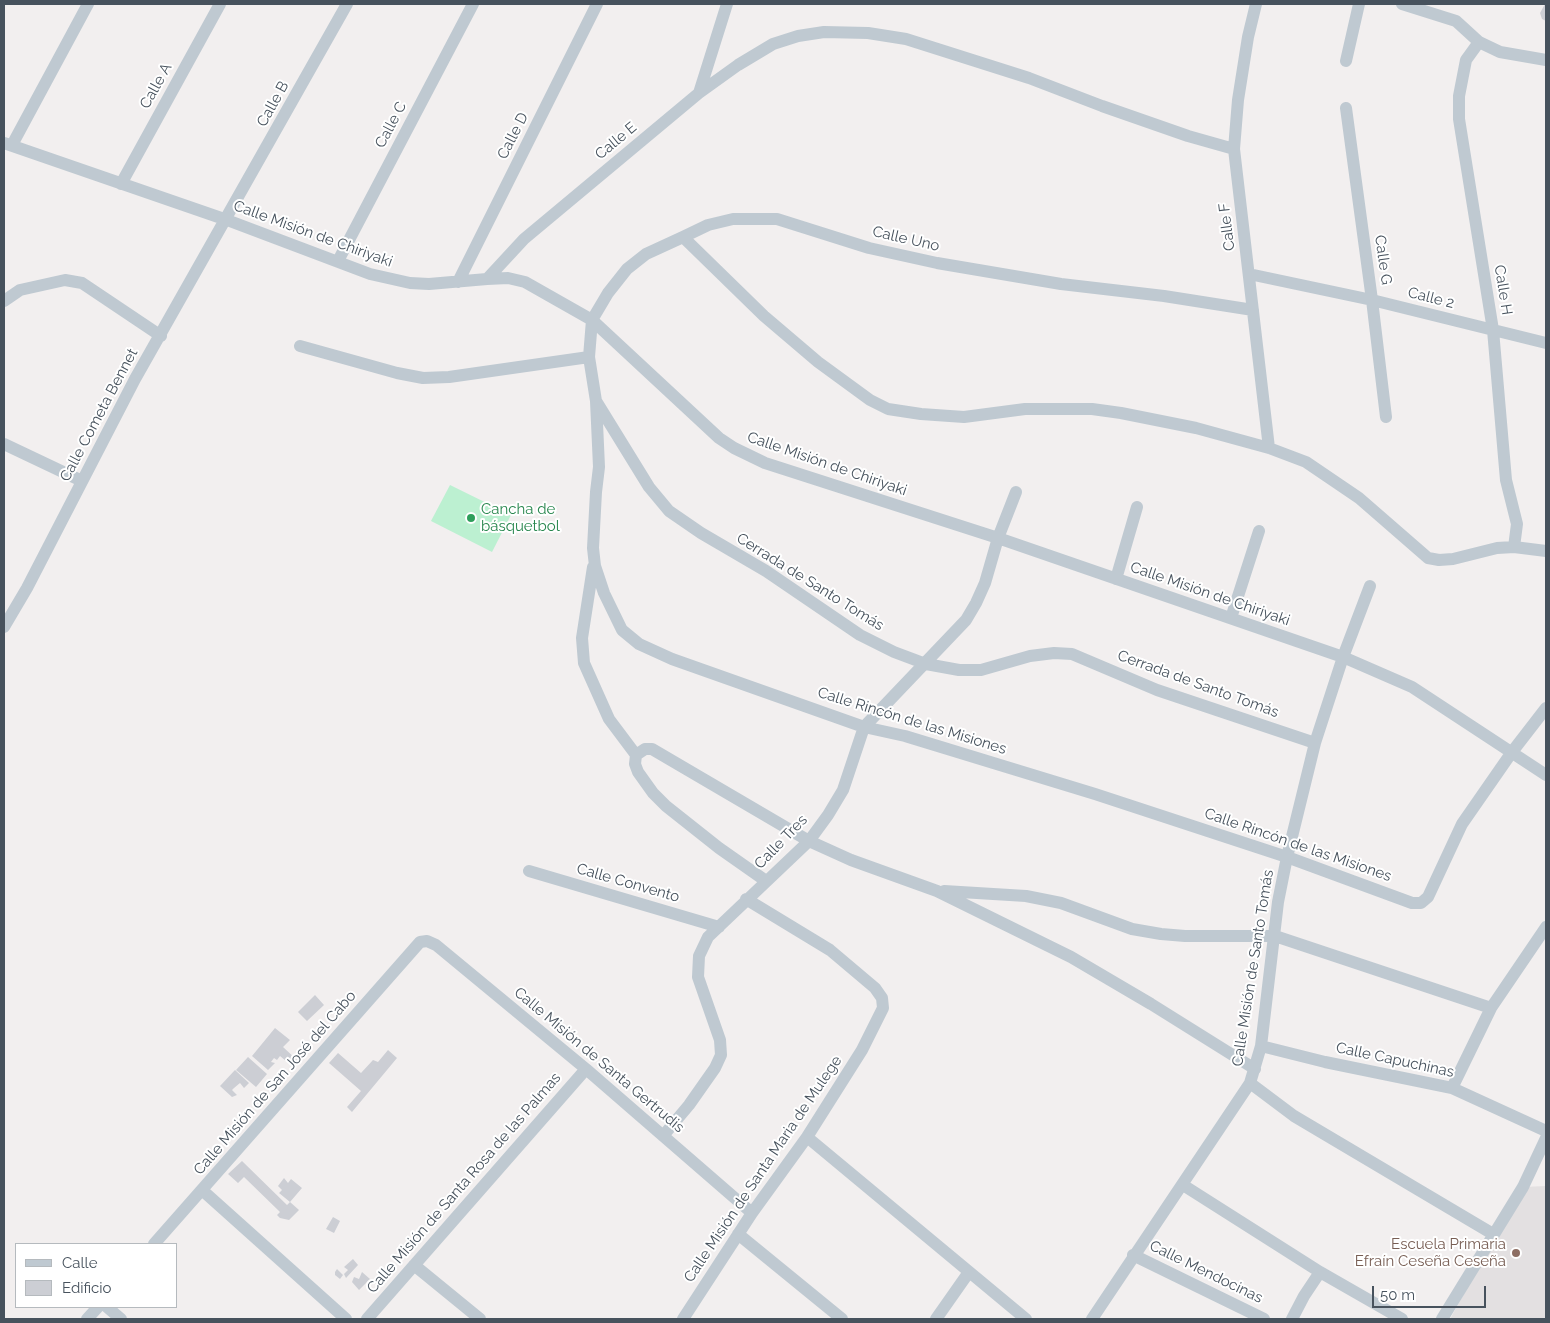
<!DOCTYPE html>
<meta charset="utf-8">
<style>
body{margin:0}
#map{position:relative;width:1550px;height:1323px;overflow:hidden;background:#f2efef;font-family:Raleway,sans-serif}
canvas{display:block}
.frame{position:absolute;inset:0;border:5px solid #47525d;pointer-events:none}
.legend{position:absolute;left:15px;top:1243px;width:162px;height:65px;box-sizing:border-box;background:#fff;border:1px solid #b5babe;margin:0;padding:6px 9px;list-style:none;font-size:15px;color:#47525d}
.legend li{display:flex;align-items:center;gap:10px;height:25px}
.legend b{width:25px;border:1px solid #b5babe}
.scale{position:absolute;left:1372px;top:1286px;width:114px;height:22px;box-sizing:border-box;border:2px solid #47525d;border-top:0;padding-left:6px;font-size:15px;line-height:18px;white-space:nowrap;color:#47525d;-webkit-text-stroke:4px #fff;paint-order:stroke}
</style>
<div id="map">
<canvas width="1550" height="1323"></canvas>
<div class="frame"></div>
<ul class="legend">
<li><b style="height:6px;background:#bfc9d1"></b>Calle</li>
<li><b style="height:14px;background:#ccced4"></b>Edificio</li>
</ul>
<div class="scale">50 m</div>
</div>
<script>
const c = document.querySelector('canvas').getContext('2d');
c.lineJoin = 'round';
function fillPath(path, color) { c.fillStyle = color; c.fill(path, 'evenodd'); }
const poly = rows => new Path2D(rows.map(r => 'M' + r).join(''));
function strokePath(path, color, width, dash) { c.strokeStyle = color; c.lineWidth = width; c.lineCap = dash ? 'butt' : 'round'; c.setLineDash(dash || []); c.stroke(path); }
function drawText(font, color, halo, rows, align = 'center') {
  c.font = font + ' Raleway,sans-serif'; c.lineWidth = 4; c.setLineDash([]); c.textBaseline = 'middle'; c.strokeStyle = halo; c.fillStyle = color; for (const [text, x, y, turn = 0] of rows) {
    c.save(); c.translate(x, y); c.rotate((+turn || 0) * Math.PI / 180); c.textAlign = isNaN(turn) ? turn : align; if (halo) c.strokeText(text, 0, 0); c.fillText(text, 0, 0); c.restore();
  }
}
const education = poly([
 [1546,1186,1546,1319,1450,1319,1523,1187]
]);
const green = poly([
 [450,485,511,515,492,552,431,521]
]);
const building = poly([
 [1545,4,1546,4,1546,21,1542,19,1540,13],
 [315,995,324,1005,307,1021,298,1012],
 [275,1028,290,1040,283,1047,297,1060,292,1066,280,1056,277,1060,274,1058,271,1062,275,1063,268,1070,252,1056],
 [388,1050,397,1058,352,1112,347,1107,361,1091,329,1063,338,1053,361,1073,373,1060,378,1062],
 [248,1057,267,1074,256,1087,236,1070],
 [235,1070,249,1083,244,1088,240,1083,234,1088,232,1090,237,1095,232,1097,220,1086],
 [242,1161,287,1205,290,1202,299,1210,289,1220,280,1218,277,1215,280,1212,244,1177,238,1183,228,1174],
 [284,1178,288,1183,291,1179,302,1188,290,1202,279,1193,282,1190,278,1186],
 [333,1217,340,1221,334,1233,326,1229],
 [353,1259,358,1265,346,1278,344,1274,348,1270,344,1267],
 [337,1269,343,1275,340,1279,335,1275,335,1272],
 [362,1272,370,1279,359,1290,352,1282,354,1277,359,1279]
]);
const minor = poly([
 [1256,4,1248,37,1238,100,1234,149,1269,448],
 [1402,4,1456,21,1479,42,1500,52,1546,60],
 [1479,42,1466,60,1459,96,1459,119,1493,330,1506,480,1517,524,1514,547],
 [1346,61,1359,4],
 [699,93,727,4],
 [1346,108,1372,300,1386,417],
 [4,143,227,220,370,274,410,283,429,284,487,279,508,278,525,282,592,320,719,438,734,448,765,463,998,538,1343,657,1412,687,1546,775],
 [12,145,88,4],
 [121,184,220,4],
 [683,237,764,316,818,362,870,400,888,409,921,414,964,417,1025,409,1092,409,1121,413,1196,428,1269,448,1306,462,1359,498,1428,558,1439,560,1453,559,1497,548,1514,547,1546,551],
 [338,261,473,4],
 [1249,274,1372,300,1546,343],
 [487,279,524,239,699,93,738,65,773,44,798,36,824,32,868,33,906,39,1029,78,1102,106,1188,136,1234,149],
 [458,282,597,4],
 [4,301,20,290,65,280,82,283,161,336],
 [1253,310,1164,296,1061,284,937,263,869,248,777,219,733,219,708,225,683,237,646,254,627,269,608,293,592,320,589,357,596,401,649,487,669,511,701,533,766,571,860,635,894,652,926,664,959,670,981,670,1030,656,1054,653,1072,654,1157,690,1315,743],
 [300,346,397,373,423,378,449,377,589,357],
 [596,401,599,467,596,492,593,548,595,566,604,593,622,630,639,644,672,659,864,727,905,736,1095,794,1287,857,1412,903,1421,903,1428,897,1462,824,1512,752,1546,708],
 [4,444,82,481],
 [593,567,582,638,584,663,609,719,636,755,635,764,638,772,653,793,666,806,719,848,766,881],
 [1116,579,1137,507],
 [1231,618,1259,531],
 [4,627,27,588,135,379,347,4],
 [636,755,645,749,652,749,809,841,851,860,937,891,1071,957,1151,1004,1255,1069],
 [529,871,719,927],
 [944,891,1026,896,1061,903,1132,929,1161,934,1185,936,1275,936,1491,1008],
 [1261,1046,1325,1062,1452,1088,1546,1131],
 [1250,1083,1294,1116,1493,1234],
 [1452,1088,1491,1008,1546,927],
 [663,1136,689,1105,715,1068,721,1055,720,1040,698,977,699,956,708,937,809,841,828,815,843,790,864,727,966,620,976,603,985,583,998,538,1016,492],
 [807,1137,1026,1319],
 [1183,1185,1320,1272,1402,1319],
 [202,1190,346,1319],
 [738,1234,842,1319],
 [154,1244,420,942,427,941,436,945,586,1069,752,1213],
 [1133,1255,1264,1319],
 [414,1265,480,1319],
 [107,1307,121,1319],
 [87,1319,98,1307],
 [367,1319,586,1069],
 [683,1319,752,1213,807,1137,862,1050,883,1008,882,998,875,988,830,950,746,899],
 [936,1319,969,1272],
 [1092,1319,1250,1083,1261,1046,1278,902,1287,857,1315,743,1343,657,1370,586],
 [1292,1319,1304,1296,1320,1272],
 [1442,1319,1523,1187,1546,1138]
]);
const markers = [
 [471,518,5,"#2e9e5b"],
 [1516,1253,5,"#8d6e63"]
];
const streetNames = [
 ["Calle A",156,86,-61],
 ["Calle B",273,104,-61],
 ["Calle C",391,125,-62],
 ["Calle D",513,136,-63],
 ["Calle E",616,141,-40],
 ["Calle F",1227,227,-97],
 ["Calle Misión de Chiriyaki",313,234,20],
 ["Calle Uno",906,239,13],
 ["Calle G",1383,260,82],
 ["Calle H",1503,290,81],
 ["Calle 2",1431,298,14],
 ["Calle Cometa Bennet",99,415,-62],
 ["Calle Misión de Chiriyaki",827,464,19],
 ["Cerrada de Santo Tomás",810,582,32],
 ["Calle Misión de Chiriyaki",1210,594,19],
 ["Cerrada de Santo Tomás",1198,684,20],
 ["Calle Rincón de las Misiones",912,721,17],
 ["Calle Tres",781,842,-46],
 ["Calle Rincón de las Misiones",1298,845,19],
 ["Calle Convento",628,883,16],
 ["Calle Misión de Santo Tomás",1253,968,-81],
 ["Calle Misión de Santa Gertrudis",599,1060,40],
 ["Calle Capuchinas",1395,1060,12],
 ["Calle Misión de San José del Cabo",275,1083,-49],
 ["Calle Misión de Santa Maria de Mulege",763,1169,-56],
 ["Calle Misión de Santa Rosa de las Palmas",464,1183,-49],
 ["Calle Mendocinas",1206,1272,26]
];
const leisureNames = [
 ["Cancha de",481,509],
 ["básquetbol",481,526]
];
const educationNames = [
 ["Escuela Primaria",1506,1244],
 ["Efraín Ceseña Ceseña",1506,1261]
];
fillPath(education, '#e3e0e1');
fillPath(green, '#bcf0d1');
fillPath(building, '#ccced4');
strokePath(minor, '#bfc9d1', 12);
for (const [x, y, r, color] of markers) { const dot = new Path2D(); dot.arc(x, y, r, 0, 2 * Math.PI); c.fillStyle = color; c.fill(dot); strokePath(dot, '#fff', 2); }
drawText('15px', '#47525d', '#fff', streetNames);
drawText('15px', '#27864d', '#fff', leisureNames, 'left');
drawText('15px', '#785e54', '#fff', educationNames, 'right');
</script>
